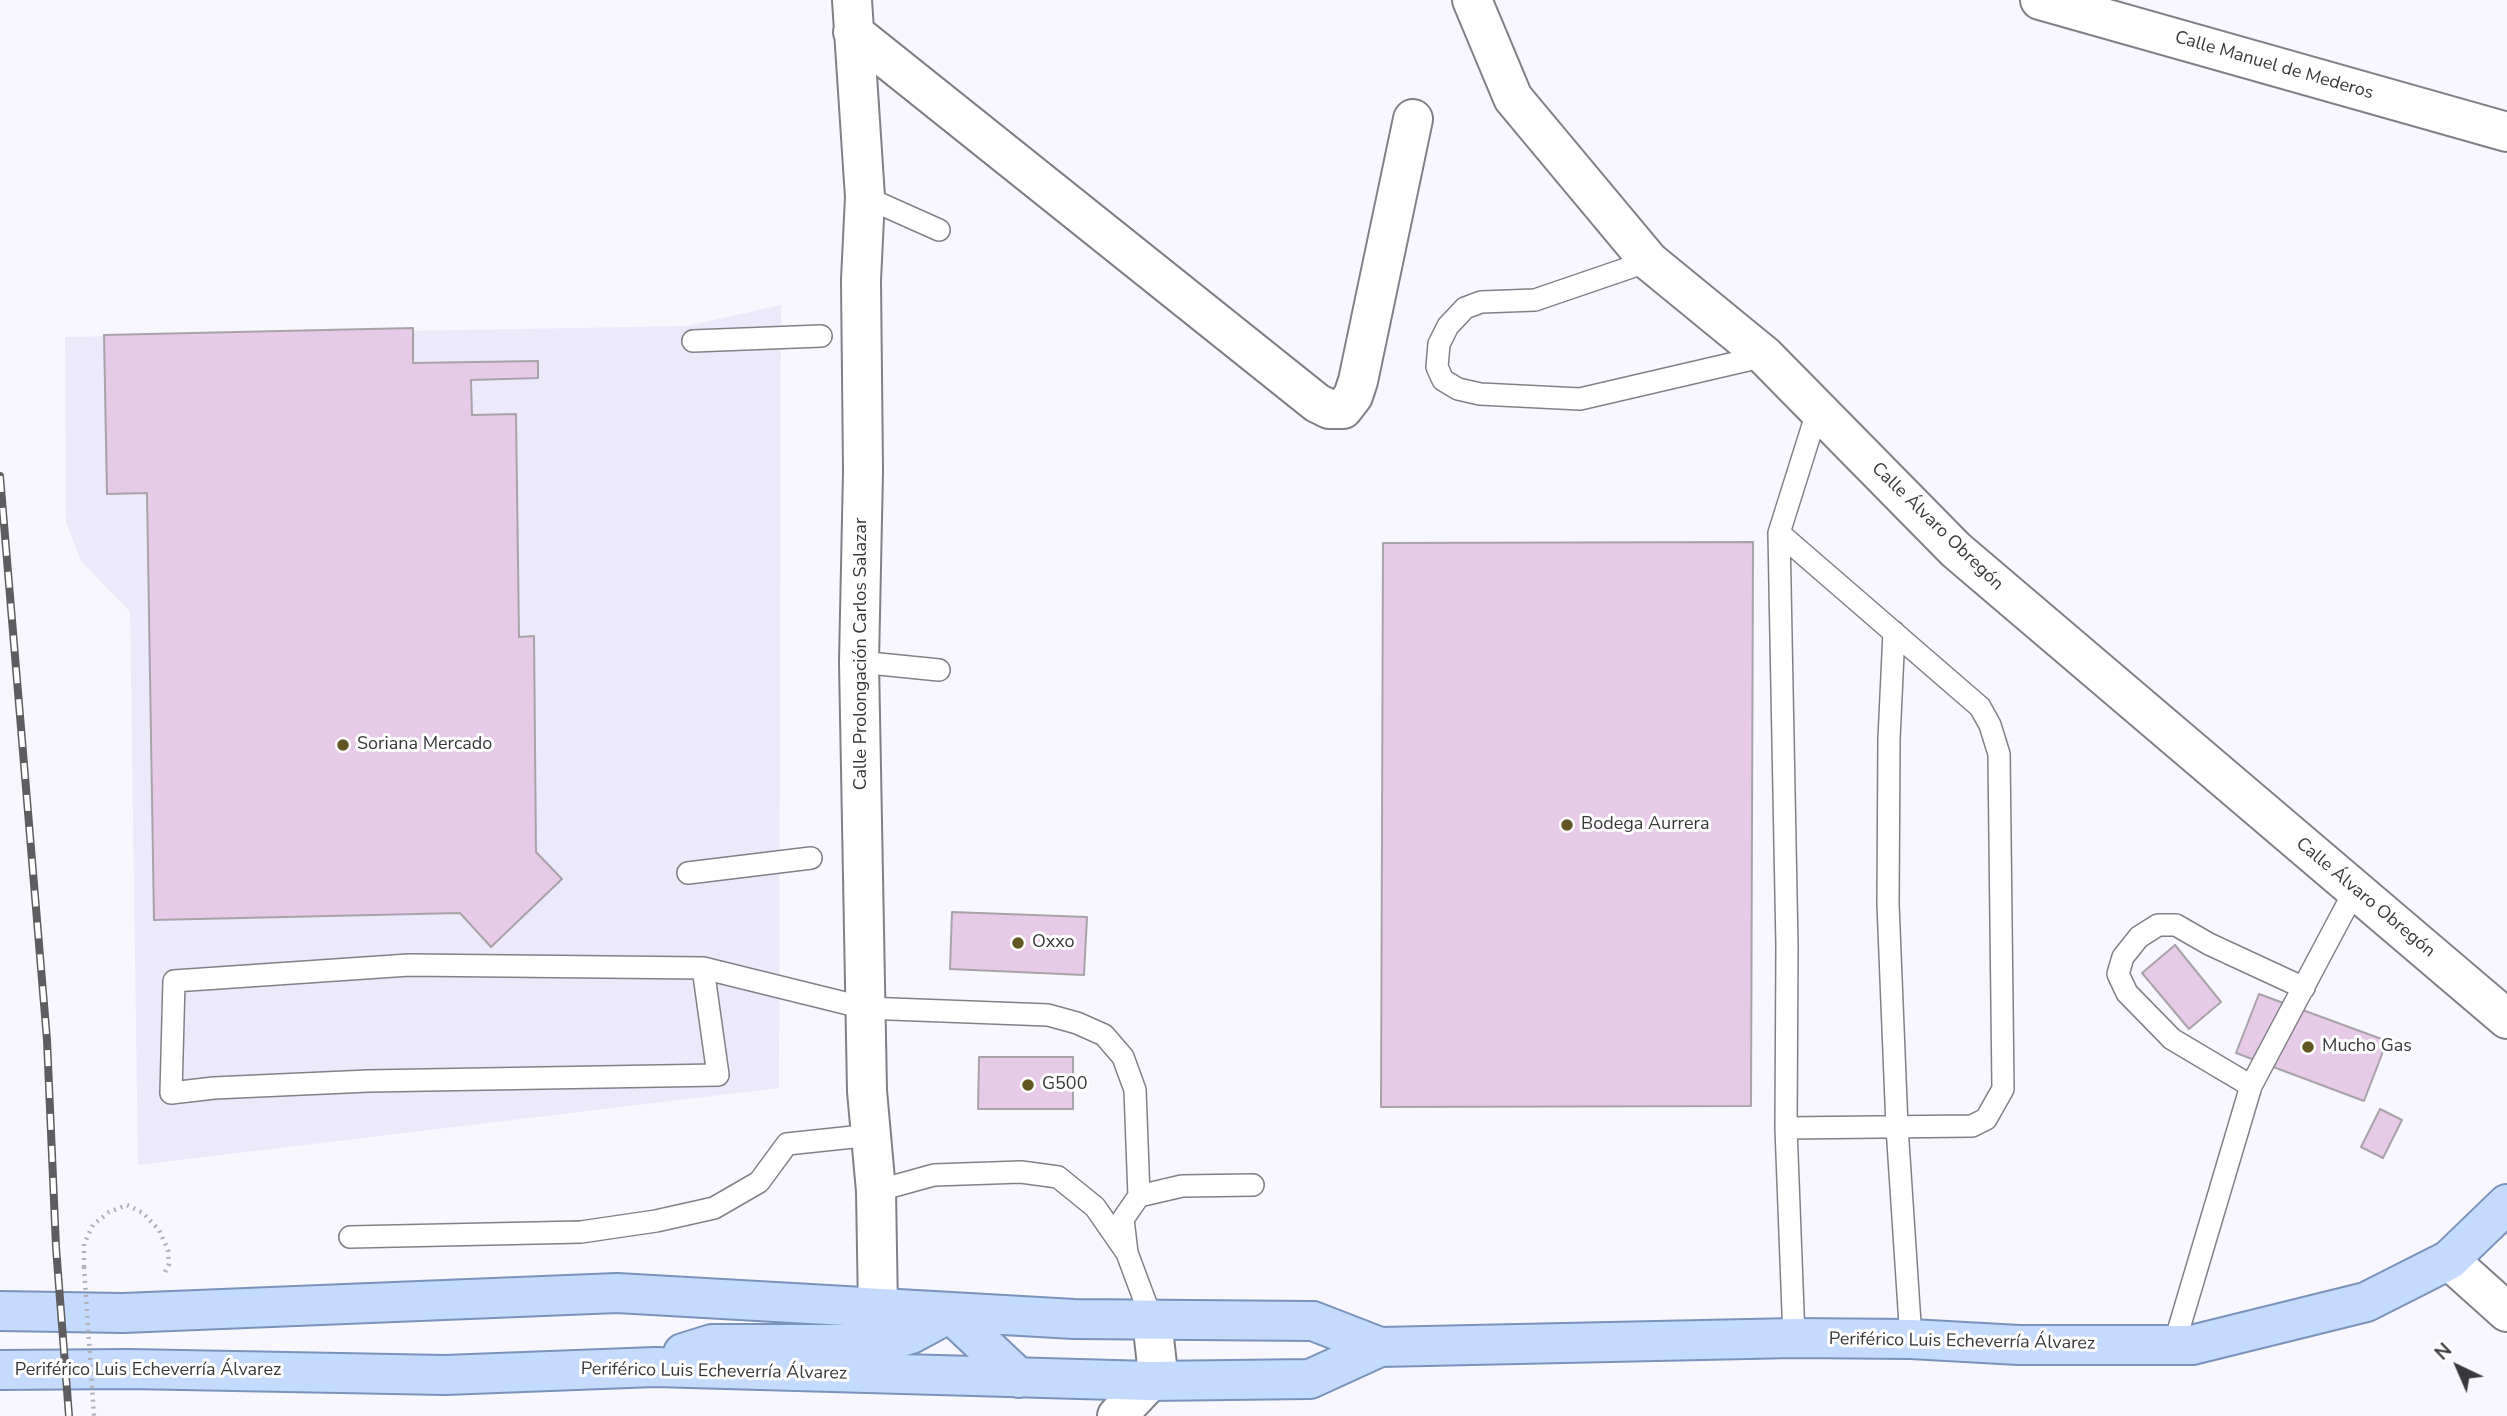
<!DOCTYPE html>
<meta charset="utf-8">
<style>
body{margin:0}
#map{position:relative;width:2507px;height:1416px;overflow:hidden;background:#f8f7fe;font-family:"Nunito Sans",sans-serif}
canvas{display:block}
.north{position:absolute;left:2423px;top:1332px;width:70px;height:70px;-webkit-text-stroke:5px #fff;paint-order:stroke;rotate:316deg;font-size:19px;font-weight:700;line-height:28px;text-align:center;color:#39393c}
.north::after{content:'';display:block;margin:auto;width:24px;height:32px;background:#39393c;clip-path:polygon(50% 0,100% 100%,50% 72%,0 100%)}
</style>
<div id="map">
<canvas width="2507" height="1416"></canvas>
<div class="north">N</div>
</div>
<script>
const c = document.querySelector('canvas').getContext('2d');
c.lineJoin = 'round';
function fillPath(path, color) { c.fillStyle = color; c.fill(path, 'evenodd'); }
const poly = rows => new Path2D(rows.map(r => 'M' + r).join(''));
function strokePath(path, color, width, dash) { c.strokeStyle = color; c.lineWidth = width; c.lineCap = dash ? 'butt' : 'round'; c.setLineDash(dash || []); c.stroke(path); }
function drawText(font, color, halo, rows, align = 'center') {
  c.font = font + ' "Nunito Sans",sans-serif'; c.lineWidth = 6; c.setLineDash([]); c.textBaseline = 'middle'; c.strokeStyle = halo; c.fillStyle = color; for (const [text, x, y, turn = 0] of rows) {
    c.save(); c.translate(x, y); c.rotate((+turn || 0) * Math.PI / 180); c.textAlign = isNaN(turn) ? turn : align; if (halo) c.strokeText(text, 0, 0); c.fillText(text, 0, 0); c.restore();
  }
}
const built = poly([
 [781,305,779,1088,138,1165,130,612,81,561,66,523,65,337,687,326]
]);
const building = poly([
 [413,328,413,363,538,361,538,378,471,380,472,415,516,414,519,637,534,636,536,852,562,879,491,947,460,913,154,920,147,493,107,494,104,335,413,328],
 [1753,542,1751,1106,1381,1107,1383,543,1753,542],
 [952,912,1087,917,1084,975,950,969,952,912],
 [2175,945,2221,1002,2189,1029,2142,973,2175,945],
 [2259,994,2387,1041,2364,1101,2236,1053,2259,994],
 [979,1057,1073,1057,1073,1109,978,1109,979,1057],
 [2380,1109,2402,1120,2383,1158,2361,1147,2380,1109]
]);
const path = poly([
 [84,1267,84,1244,93,1225,109,1212,127,1205,143,1213,159,1230,168,1250,169,1264,165,1272]
]);
const service = poly([
 [865,197,939,230],
 [1649,261,1535,300,1481,302,1465,308,1448,326,1439,344,1437,367,1443,380,1458,389,1480,394,1580,399,1765,356],
 [693,341,821,336],
 [1779,533,1980,707,1990,725,1999,754,2003,1089,1986,1119,1972,1126,1786,1128],
 [1894,632,1889,739,1888,904,1897,1127,1911,1339],
 [859,662,939,670],
 [688,873,811,858],
 [703,968,718,1075,368,1081,214,1088,171,1093,174,981,409,965,703,968,865,1008,1048,1015,1077,1023,1104,1035,1123,1057,1135,1090,1139,1196],
 [2251,1086,2172,1039,2127,993,2118,974,2123,957,2139,937,2158,925,2176,925,2209,944,2304,988],
 [876,1191,934,1175,1021,1172,1058,1177,1095,1207,1127,1253],
 [350,1237,581,1232,656,1221,714,1208,759,1182,787,1144,872,1135],
 [1152,1320,1127,1253,1123,1219,1139,1196,1182,1186,1253,1185],
 [1794,1338,1786,1128,1787,947,1779,533,1818,409],
 [2174,1345,2251,1086,2355,890]
]);
const minor = poly([
 [852,0,865,197,861,280,863,471,859,662,867,1091,876,1191,878,1309],
 [2040,0,2507,132],
 [853,32,1317,403,1329,409,1343,409,1353,396,1358,381,1413,119],
 [2449,1260,2507,1312],
 [1117,1416,1150,1381,1157,1365,1152,1320]
]);
const tertiary = poly([
 [1472,0,1513,98,1649,261,1765,356,1956,550,2507,1019]
]);
const primary = poly([
 [0,1311,123,1313,617,1293,1074,1319,1313,1321,1380,1347,1794,1338,1911,1339,2019,1345,2192,1345,2366,1302,2449,1260,2507,1204],
 [950,1313,1019,1378],
 [683,1353,712,1344,866,1344,887,1341,911,1334,948,1314],
 [0,1370,129,1369,445,1375,655,1367,1150,1381,1310,1379,1380,1347]
]);
const rail = poly([
 [0,476,47,1040,56,1247,69,1416]
]);
const pathBridge = poly([
 [84,1267,94,1416]
]);
const markers = [
 [343,745,7,"#625623"],
 [1567,825,7,"#625623"],
 [1018,943,7,"#625623"],
 [2308,1047,7,"#625623"],
 [1028,1085,7,"#625623"]
];
const streetNames = [
 ["Calle Manuel de Mederos",2274,66,16],
 ["Calle Álvaro Obregón",1937,527,44],
 ["Calle Prolongación Carlos Salazar",862,654,-90],
 ["Calle Álvaro Obregón",2365,898,40],
 ["Periférico Luis Echeverría Álvarez",1962,1342,1],
 ["Periférico Luis Echeverría Álvarez",148,1371],
 ["Periférico Luis Echeverría Álvarez",714,1372,1]
];
const poiNames = [
 ["Soriana Mercado",357,745],
 ["Bodega Aurrera",1581,825],
 ["Oxxo",1032,943],
 ["Mucho Gas",2322,1047],
 ["G500",1042,1085]
];
fillPath(built, '#eceafa');
fillPath(building, '#e7c9e8');
strokePath(building, '#a9a3a9', 2);
strokePath(service, '#818087', 24);
strokePath(minor, '#818087', 42);
strokePath(tertiary, '#818087', 42);
strokePath(primary, '#7a93ba', 42);
strokePath(path, '#b2b1b7', 4.5, [2, 5]);
strokePath(service, '#fff', 21);
strokePath(minor, '#fff', 38);
strokePath(tertiary, '#fff', 38);
strokePath(primary, '#c4dbfe', 38);
strokePath(rail, '#5e5e61', 8);
strokePath(rail, '#fff', 5, [16]);
strokePath(pathBridge, '#b2b1b7', 4.5, [2, 5]);
for (const [x, y, r, color] of markers) { const dot = new Path2D(); dot.arc(x, y, r, 0, 2 * Math.PI); c.fillStyle = color; c.fill(dot); strokePath(dot, '#fff', 2.5); }
drawText('18px', '#39393c', '#fff', streetNames);
drawText('18px', '#39393c', '#fff', poiNames, 'left');
</script>
